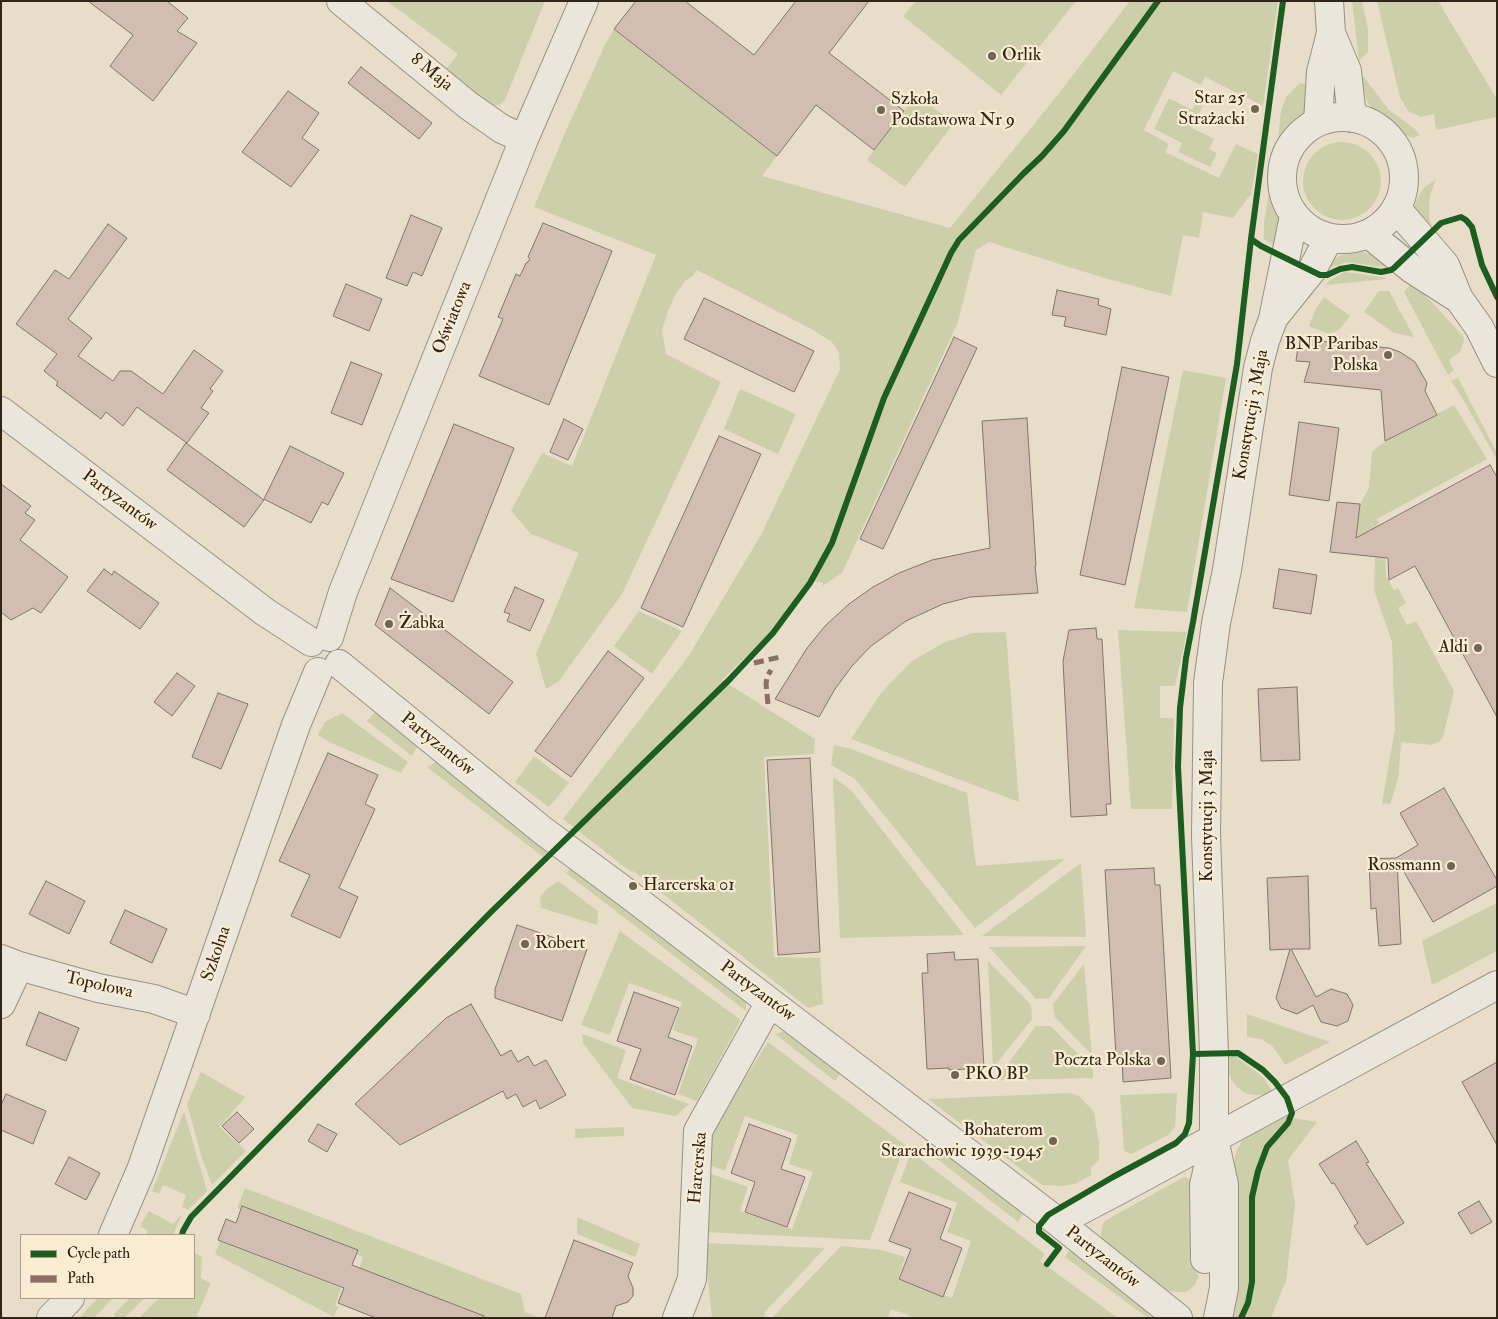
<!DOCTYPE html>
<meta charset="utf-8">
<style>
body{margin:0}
#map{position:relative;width:1498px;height:1319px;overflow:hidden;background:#e8ddc8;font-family:"IM FELL Double Pica",serif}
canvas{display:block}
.frame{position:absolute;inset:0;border:2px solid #312418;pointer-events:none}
.legend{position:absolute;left:20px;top:1234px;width:175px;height:65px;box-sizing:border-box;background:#f9ecd2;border:1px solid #a99c88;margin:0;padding:6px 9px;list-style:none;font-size:15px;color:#312418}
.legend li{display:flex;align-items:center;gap:10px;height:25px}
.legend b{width:25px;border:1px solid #a99c88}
</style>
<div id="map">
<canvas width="1498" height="1319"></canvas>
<div class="frame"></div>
<ul class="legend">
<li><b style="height:6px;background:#1b5e20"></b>Cycle path</li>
<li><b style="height:6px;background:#8d6e63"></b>Path</li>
</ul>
</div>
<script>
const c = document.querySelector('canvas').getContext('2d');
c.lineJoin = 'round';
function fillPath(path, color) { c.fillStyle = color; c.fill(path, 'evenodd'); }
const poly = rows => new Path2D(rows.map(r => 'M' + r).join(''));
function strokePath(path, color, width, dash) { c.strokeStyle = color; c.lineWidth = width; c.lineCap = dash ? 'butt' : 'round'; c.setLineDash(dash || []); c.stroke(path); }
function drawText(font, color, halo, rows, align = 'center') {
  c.font = font + ' "IM FELL Double Pica",serif'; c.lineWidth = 4.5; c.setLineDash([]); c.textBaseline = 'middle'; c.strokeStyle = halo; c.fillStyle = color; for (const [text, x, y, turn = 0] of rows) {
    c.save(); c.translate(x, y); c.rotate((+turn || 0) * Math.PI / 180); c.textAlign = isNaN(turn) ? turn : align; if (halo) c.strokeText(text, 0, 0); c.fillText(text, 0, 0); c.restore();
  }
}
const green = poly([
 [387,1,545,1,505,100,499,105,491,105,446,69,458,54],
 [916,1,1076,1,1001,95,903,16],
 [1130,1,1278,1,1263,106,1205,77,1201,85,1173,71,1144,130,1169,144,1165,152,1219,178,1236,144,1258,154,1251,194,1233,218,1203,212,1199,238,1183,235,1171,296,1111,280,989,242,976,250,958,322,842,573,822,586,823,583,809,580,771,632,722,680,815,739,814,754,764,757,774,957,820,958,823,1004,808,1008,663,894,633,871,631,872,563,819,688,657,761,535,840,369,839,353,832,342,813,330,703,273,696,270,693,276,685,281,676,294,668,311,662,330,666,354,721,382,622,594,558,682,546,689,536,654,579,553,531,534,511,511,542,453,572,466,656,255,534,207,565,133,604,47,614,29,777,156,762,176,950,228,1056,97],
 [1352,1,1362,1,1368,29,1368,52,1359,61],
 [1377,1,1438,1,1495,96,1497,96,1497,117,1436,130,1434,114,1421,117,1408,111,1400,97],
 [1360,76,1363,76,1388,109,1415,129,1420,135,1414,138,1394,131,1381,124,1367,102],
 [1300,83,1310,85,1305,113,1276,156,1281,111,1286,97],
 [916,95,954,123,905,187,867,160],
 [1169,98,1192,110,1196,103,1203,106,1192,128,1214,139,1209,149,1217,153,1210,167,1178,152,1182,143,1154,129],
 '1303 181a39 39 0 1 1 78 0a39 39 0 1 1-78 0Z',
 [1436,179,1430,195,1429,208,1430,224,1425,229,1414,208,1418,197,1424,188],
 [1271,182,1275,202,1281,220,1278,248,1264,239,1264,222],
 [1362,252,1380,257,1390,263,1382,267,1347,262,1323,270,1330,263,1341,255],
 [1345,272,1382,277,1387,279,1326,285,1329,281],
 [1413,282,1463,336,1464,341,1460,352,1449,360,1454,370,1448,375,1404,292],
 [1379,291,1389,291,1414,337,1394,333,1364,312],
 [1324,297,1350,316,1339,330,1329,334,1309,326,1315,310],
 [1183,370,1226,378,1187,612,1134,608],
 [1458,378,1497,453,1497,460,1463,399,1451,381],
 [740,389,796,414,778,454,724,429],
 [1454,405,1487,459,1377,519,1379,524,1375,526,1385,546,1386,576,1394,590,1398,588,1406,603,1398,608,1407,625,1416,621,1454,691,1443,737,1440,741,1432,745,1401,742,1398,779,1390,804,1382,803,1395,729,1392,642,1374,590,1375,555,1354,554,1360,504,1369,488,1372,452,1385,441],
 [639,611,682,631,652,674,614,646],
 [1118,630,1187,632,1175,686,1160,686,1160,718,1174,718,1172,809,1131,809],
 [1006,632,1019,802,851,739,881,693,912,661,945,642,973,633],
 [375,712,417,747,412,756,367,721],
 [342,713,408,762,401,773,329,742,318,735,325,722],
 [834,745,851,749,967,793,976,866,1065,859,975,928,855,779,831,765],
 [534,756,569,783,549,807,515,782],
 [436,762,549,850,543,857,427,767],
 [833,777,851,790,964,935,840,938],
 [1081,863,1086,937,982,936],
 [571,868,746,1001,746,1011,566,873],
 [558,881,598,911,597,925,541,908,540,897,547,889],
 [1497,903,1497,951,1432,985,1422,941],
 [620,931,741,1020,697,1101,678,1094,698,1039,673,1030,682,1002,629,983,610,1035,581,1025],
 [1086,946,1049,998,1036,999,989,947],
 [988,961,1031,1005,1032,1019,993,1068],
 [1084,964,1092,1056,1093,1056,1055,1017,1053,1004],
 [1247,1014,1330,1042,1285,1065,1279,1055,1272,1046,1261,1039,1247,1037],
 [1036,1026,1051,1026,1093,1070,1093,1078,996,1080],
 [785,1031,840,1074,835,1081,775,1034],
 [582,1034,626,1050,617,1078,689,1104,676,1116,632,1108,583,1043],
 [768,1042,905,1145,870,1240,704,1232,706,1172,748,1187,740,1211,792,1229,813,1172,789,1164,798,1135,745,1116,725,1171,704,1163,706,1139],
 [1235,1056,1264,1078,1273,1093,1264,1095,1254,1095,1245,1093,1237,1087,1231,1079,1228,1070,1227,1057],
 [201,1072,245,1097,220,1127,246,1151,212,1185,202,1158,187,1104],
 [1069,1093,1078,1095,1094,1112,1099,1143,1099,1160,1091,1167,1091,1175,1075,1184,1062,1186,1042,1185,928,1099],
 [1177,1093,1175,1127,1168,1135,1132,1154,1128,1153,1124,1150,1120,1095],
 [184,1111,207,1191,188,1210,182,1207,186,1195,163,1185,159,1194,152,1191],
 [1281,1116,1317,1122,1288,1160,1295,1204,1286,1281,1271,1318,1232,1318,1233,1164,1237,1150,1243,1139,1262,1126],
 [624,1127,624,1136,575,1138,575,1129],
 [928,1141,1023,1214,1018,1222,923,1148],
 [911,1152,1045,1254,1040,1261,1118,1318,915,1318,891,1309,888,1317,890,1318,772,1318,841,1246,882,1250,905,1257,898,1279,952,1298,971,1241,947,1232,957,1203,900,1182],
 [1184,1177,1190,1179,1194,1184,1196,1193,1198,1278,1195,1285,1190,1289,1186,1292,1178,1292,1168,1291,1159,1286,1102,1241,1101,1234,1103,1223,1108,1219],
 [245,1188,521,1294,525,1312,541,1318,479,1318,358,1271,363,1257,237,1208],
 [149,1211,173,1224,182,1214,173,1235,146,1235,148,1231,140,1226],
 [577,1217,640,1244,635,1257,577,1234],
 [220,1241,341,1288,335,1305,338,1307,334,1317,215,1254],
 [704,1243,825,1248,766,1311,763,1318,712,1318],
 [1069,1250,1144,1305,1151,1318,1148,1318,1065,1257],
 [194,1252,202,1257,201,1278,211,1283,196,1318,139,1318,159,1298,194,1298],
 [98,1298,112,1299,94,1318,79,1318],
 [130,1298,145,1298,124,1318,115,1318,114,1314]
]);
const building = poly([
 [88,1,167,1,188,18,177,31,197,43,153,101,110,66,133,35,88,1],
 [636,1,685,1,754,55,796,1,869,1,829,53,904,111,874,150,816,105,777,156,614,29,636,1],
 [361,67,432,123,419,139,348,83,361,67],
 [288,91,319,113,302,138,319,150,291,187,242,152,288,91],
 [411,215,442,228,422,276,413,272,407,286,386,278,411,215],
 [543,223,612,251,549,405,479,376,503,319,498,317,516,274,520,276,526,263,527,263,530,259,528,257,543,223],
 [108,224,127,238,68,319,92,338,78,356,113,381,120,371,131,371,163,394,194,350,223,371,210,389,213,391,201,408,209,413,187,443,137,407,123,426,106,412,101,419,56,385,58,382,44,371,57,354,16,324,55,270,69,279,108,224],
 [346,284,382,299,369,331,333,316,346,284],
 [1057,290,1099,299,1098,305,1111,309,1106,335,1064,326,1066,317,1052,315,1057,290],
 [704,298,814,351,794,392,684,339,704,298],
 [954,337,977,348,883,549,860,539,954,337],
 [1299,339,1389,348,1400,352,1415,362,1427,383,1425,391,1437,415,1385,441,1381,390,1304,382,1310,362,1296,361,1299,339],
 [351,362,382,374,362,425,331,413,351,362],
 [1122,367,1169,377,1125,585,1080,575,1122,367],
 [1027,418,1036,566,1035,566,1038,593,970,597,943,604,906,621,871,646,852,666,835,689,819,717,775,699,807,648,826,625,849,604,873,587,899,573,932,560,990,548,982,421,1027,418],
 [564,419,583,429,568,460,550,452,564,419],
 [1299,422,1339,428,1329,501,1289,495,1299,422],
 [454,424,514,448,453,602,391,579,454,424],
 [719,436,761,454,683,627,641,608,719,436],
 [186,443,264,500,244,527,167,470,186,443],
 [290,446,344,473,328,505,322,502,311,523,264,499,290,446],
 [1490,465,1497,477,1497,717,1415,566,1389,580,1388,558,1330,552,1337,502,1360,504,1356,538,1490,465],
 [1,484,31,506,25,513,35,520,20,540,68,577,41,613,33,608,11,620,1,612,1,484],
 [104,569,112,575,114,571,159,603,140,629,87,591,104,569],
 [1279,569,1317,575,1311,614,1273,608,1279,569],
 [515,587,544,600,530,631,507,621,510,614,504,612,515,587],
 [390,588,513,682,489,714,375,625,390,588],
 [1096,628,1097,639,1102,639,1111,804,1106,804,1107,815,1071,817,1063,661,1069,630,1096,628],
 [608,651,644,678,571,777,535,751,608,651],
 [177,673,195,686,172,716,154,702,177,673],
 [1297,687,1300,760,1261,761,1258,689,1297,687],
 [218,693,248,704,221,769,192,757,218,693],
 [328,753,378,775,365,804,375,809,339,888,358,897,340,938,291,916,310,875,279,861,328,753],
 [810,758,820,952,778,955,767,760,810,758],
 [1444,788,1497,880,1497,886,1433,922,1397,860,1401,944,1379,946,1376,908,1371,909,1369,859,1396,858,1418,845,1400,813,1444,788],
 [1154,868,1155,885,1160,885,1171,1078,1123,1082,1122,1056,1116,1056,1105,870,1154,868],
 [1308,876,1310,949,1291,949,1316,997,1331,989,1347,994,1353,1005,1348,1021,1337,1026,1321,1022,1313,1005,1297,1014,1281,1008,1276,998,1290,949,1270,950,1267,878,1308,876],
 [46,881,85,901,69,934,29,914,46,881],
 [125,910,167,929,152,963,110,943,125,910],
 [517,925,587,949,562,1021,495,998,495,989,517,925],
 [954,952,955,960,978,959,984,1068,949,1070,949,1068,927,1069,922,973,928,973,927,954,954,952],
 [634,992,679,1008,668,1037,692,1046,675,1095,630,1079,641,1049,617,1041,634,992],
 [471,1004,501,1056,511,1050,518,1062,528,1056,534,1066,546,1060,566,1095,540,1109,536,1100,523,1107,516,1094,507,1099,503,1091,400,1145,355,1104,446,1018,471,1004],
 [39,1012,79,1028,66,1061,26,1045,39,1012],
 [1497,1062,1497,1145,1462,1082,1497,1062],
 [6,1094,46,1111,33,1144,1,1130,1,1105,6,1094],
 [237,1112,254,1129,239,1143,222,1126,237,1112],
 [318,1124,337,1134,327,1152,308,1141,318,1124],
 [749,1124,791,1139,781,1169,805,1177,787,1227,745,1212,755,1182,731,1173,749,1124],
 [1356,1141,1369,1162,1366,1163,1404,1223,1367,1245,1354,1226,1358,1223,1334,1183,1332,1184,1319,1164,1356,1141],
 [69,1157,100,1173,86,1200,55,1184,69,1157],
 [909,1192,951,1209,940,1239,962,1248,943,1297,899,1279,911,1249,889,1241,909,1192],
 [1479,1201,1492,1222,1471,1234,1458,1213,1479,1201],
 [242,1206,358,1250,352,1265,484,1316,484,1318,376,1318,338,1303,344,1288,218,1240,226,1219,236,1223,242,1206],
 [574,1240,633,1263,628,1276,633,1288,633,1296,628,1302,616,1306,612,1318,545,1318,574,1240]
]);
const minor = poly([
 [341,1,469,106,502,129,524,139],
 [1331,33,1347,71,1352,118],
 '1282 178a61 61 0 1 1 122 0a61 61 0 1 1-122 0Z',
 [1318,122,1321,72,1331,33,1329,1],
 [1396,208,1445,265,1459,299,1479,327,1497,363],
 [1369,234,1412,269,1459,299],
 [1275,316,1312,270,1329,238],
 [1,411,265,612,311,642],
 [329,637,343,592,524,139,584,1],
 [339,664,542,830,627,893,1058,1222,1178,1318],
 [1,959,19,966,98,988,154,999,196,1014],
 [1,1004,19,966],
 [1058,1222,1119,1190,1497,985],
 [113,1235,141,1170,296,725,318,672],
 [1205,1259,1204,1185,1212,1150],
 [51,1318,70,1298],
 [677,1318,692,1279,698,1131,770,1002],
 [1218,1318,1224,1288,1224,1185,1214,1139,1214,1053,1206,836,1208,683,1216,623,1227,570,1258,368,1265,341,1273,319,1294,216]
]);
const quiet = poly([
 [754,663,780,657],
 [768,704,766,684,767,677,771,670]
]);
const cycleway = poly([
 [1251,239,1283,1],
 [1193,1054,1238,1053,1263,1070,1275,1082,1287,1098,1292,1113,1288,1123,1267,1147,1258,1171,1252,1197,1252,1282,1248,1303,1241,1318],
 [182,1235,183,1231,191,1217,490,913,729,680,773,633,810,583,832,543,884,398,951,253,959,240,1024,173,1042,156,1064,131,1158,1],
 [1047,1264,1059,1248,1039,1232,1039,1226,1048,1215,1113,1177,1176,1143,1185,1134,1189,1123,1193,1054,1178,767,1180,708,1186,658,1193,622,1237,364,1251,239,1261,246,1320,275,1327,275,1340,269,1352,267,1381,272,1391,270,1394,268,1441,223,1461,217,1466,220,1472,227,1482,265,1497,297]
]);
const markers = [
 [992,56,5,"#716556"],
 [1255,109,5,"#716556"],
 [881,110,5,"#716556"],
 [1388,355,5,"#716556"],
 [389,624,5,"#716556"],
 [1478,648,5,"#716556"],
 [1451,866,5,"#716556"],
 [633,886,5,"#716556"],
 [525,944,5,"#716556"],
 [1161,1061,5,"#716556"],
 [955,1075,5,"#716556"],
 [1053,1141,5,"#716556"]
];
const poiNames = [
 ["Orlik",1002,56],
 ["Star 25",1245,99,"right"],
 ["Strażacki",1245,120,"right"],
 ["Szkoła",891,100],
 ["Podstawowa Nr 9",891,121],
 ["BNP Paribas",1378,345,"right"],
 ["Polska",1378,366,"right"],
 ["Żabka",399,624],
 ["Aldi",1468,648,"right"],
 ["Rossmann",1441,866,"right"],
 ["Harcerska 01",643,886],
 ["Robert",535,944],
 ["Poczta Polska",1151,1061,"right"],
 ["PKO BP",965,1075],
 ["Bohaterom",1043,1131,"right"],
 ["Starachowic 1939-1945",1043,1152,"right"]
];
const streetNames = [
 ["8 Maja",431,73,39],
 ["Oświatowa",453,318,-68],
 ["Konstytucji 3 Maja",1252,415,-80],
 ["Partyzantów",119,501,37],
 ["Partyzantów",437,745,39],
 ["Konstytucji 3 Maja",1208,816,-90],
 ["Szkolna",217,954,-71],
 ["Topolowa",99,986,13],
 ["Partyzantów",757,992,37],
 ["Harcerska",699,1168,-85],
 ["Partyzantów",1102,1258,38]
];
fillPath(green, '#cdcfab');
fillPath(building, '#d2beb0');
strokePath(building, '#7f776c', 1);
strokePath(minor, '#989183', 30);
strokePath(minor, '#ebe6dc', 28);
strokePath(quiet, '#8d6e63', 5, [10, 5]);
strokePath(cycleway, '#1b5e20', 6);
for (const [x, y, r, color] of markers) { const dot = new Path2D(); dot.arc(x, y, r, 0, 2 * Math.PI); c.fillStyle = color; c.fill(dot); strokePath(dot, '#f9ecd2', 2); }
drawText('18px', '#312418', '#f9ecd2', poiNames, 'left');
drawText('18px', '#312418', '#f9ecd2', streetNames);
</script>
